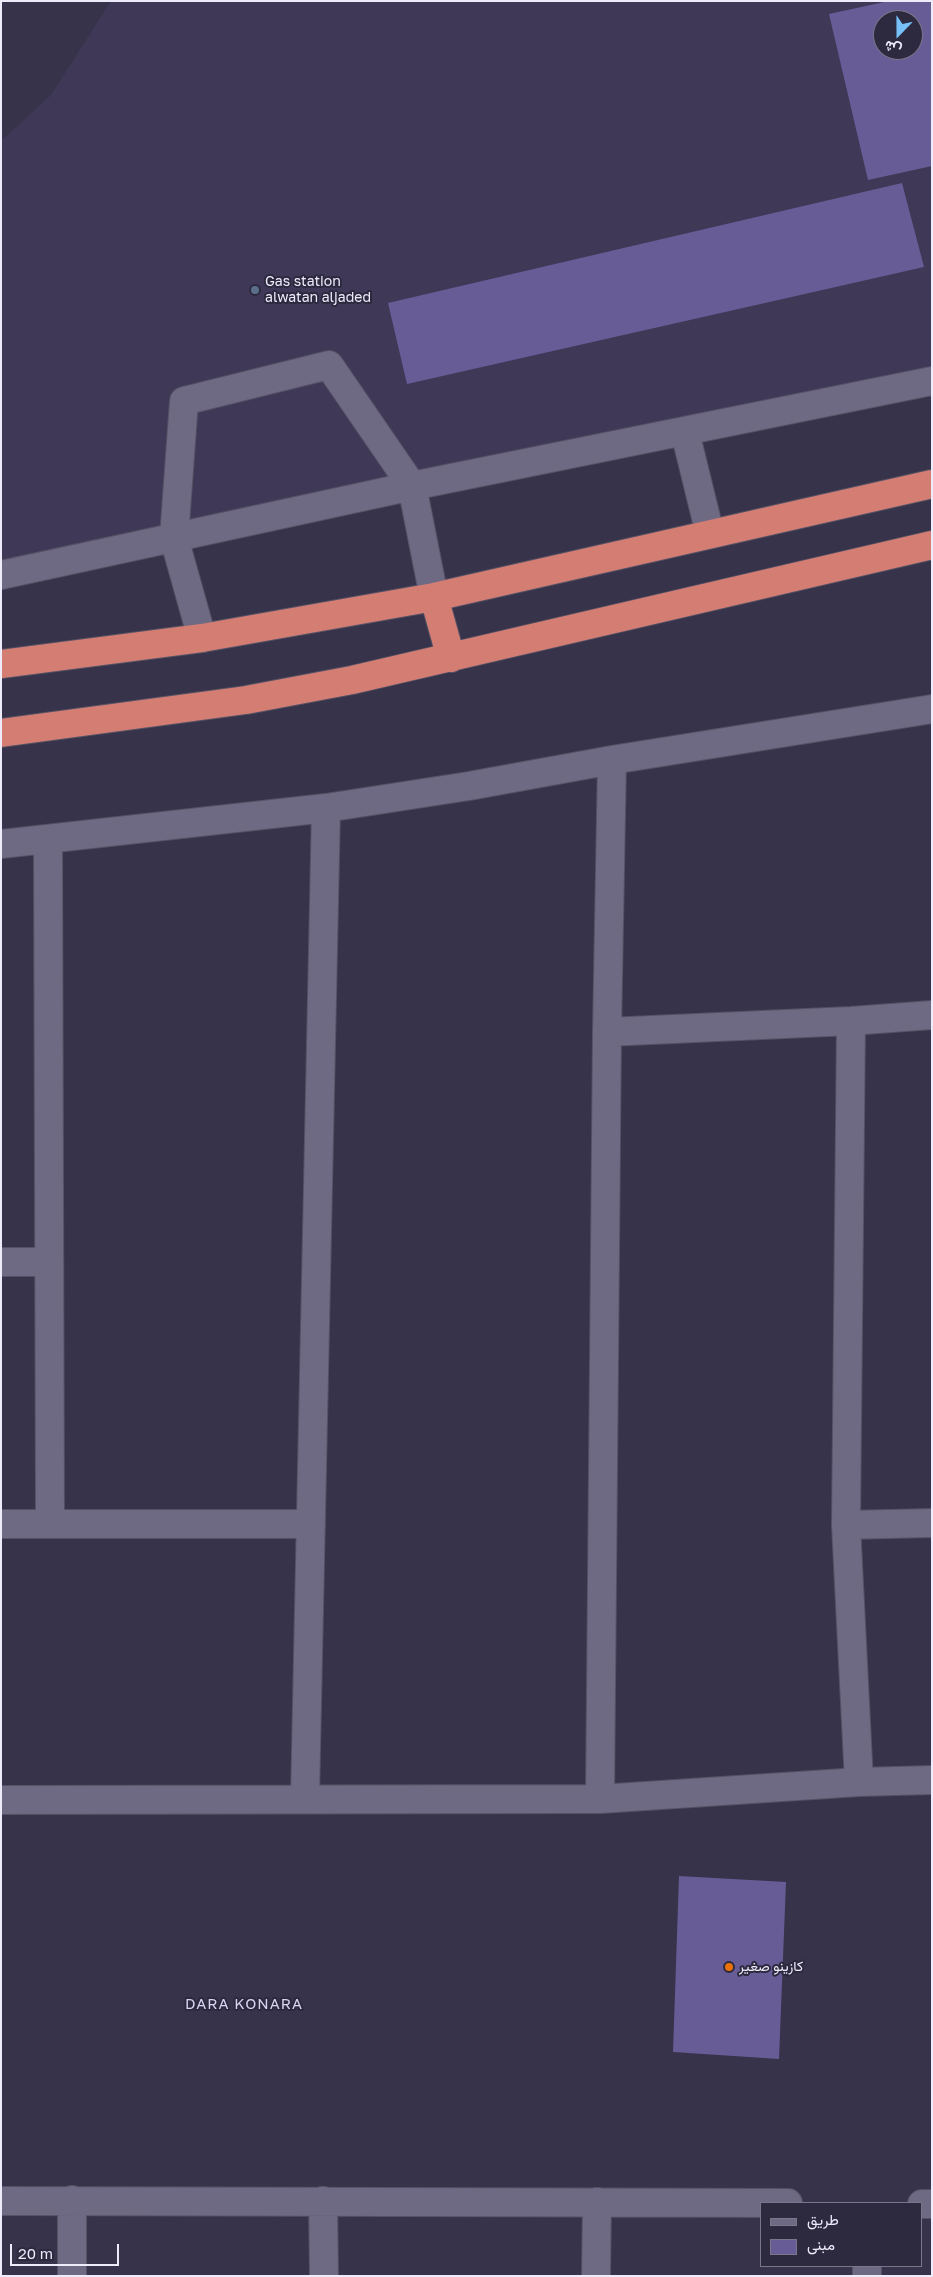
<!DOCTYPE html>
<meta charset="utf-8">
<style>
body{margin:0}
#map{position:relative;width:933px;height:2277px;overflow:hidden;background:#37334a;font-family:"Golos Text",Vazirmatn,sans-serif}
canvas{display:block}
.frame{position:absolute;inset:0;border:2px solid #eeecfb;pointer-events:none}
.legend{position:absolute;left:760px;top:2202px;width:162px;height:65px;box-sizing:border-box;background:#2d293f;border:1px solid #7a778a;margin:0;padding:6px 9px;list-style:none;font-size:15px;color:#eeecfb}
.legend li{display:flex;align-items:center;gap:10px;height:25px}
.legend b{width:25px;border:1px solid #7a778a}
.north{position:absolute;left:873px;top:10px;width:50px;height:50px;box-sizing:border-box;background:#2d293f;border:1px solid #7a778a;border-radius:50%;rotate:202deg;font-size:14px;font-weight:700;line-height:20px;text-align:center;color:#eeecfb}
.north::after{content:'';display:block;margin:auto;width:18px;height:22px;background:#76c0f7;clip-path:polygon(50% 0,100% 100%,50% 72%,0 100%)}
.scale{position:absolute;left:10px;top:2244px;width:109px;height:22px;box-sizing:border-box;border:2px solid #eeecfb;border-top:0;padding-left:6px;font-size:15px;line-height:18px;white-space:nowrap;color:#eeecfb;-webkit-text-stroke:4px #2d293f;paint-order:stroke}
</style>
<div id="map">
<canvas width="933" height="2277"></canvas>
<div class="frame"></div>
<ul class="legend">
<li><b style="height:6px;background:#6f6a84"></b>طريق</li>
<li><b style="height:14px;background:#685c97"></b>مبنى</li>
</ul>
<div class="north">ش</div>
<div class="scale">20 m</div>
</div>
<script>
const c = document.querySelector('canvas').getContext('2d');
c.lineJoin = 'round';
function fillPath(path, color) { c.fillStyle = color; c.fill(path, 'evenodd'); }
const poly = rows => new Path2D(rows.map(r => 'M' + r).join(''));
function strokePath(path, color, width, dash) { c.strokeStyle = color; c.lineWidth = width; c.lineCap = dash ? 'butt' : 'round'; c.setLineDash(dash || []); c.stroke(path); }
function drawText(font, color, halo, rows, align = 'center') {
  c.font = font + ' "Golos Text",Vazirmatn,sans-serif'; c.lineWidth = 4; c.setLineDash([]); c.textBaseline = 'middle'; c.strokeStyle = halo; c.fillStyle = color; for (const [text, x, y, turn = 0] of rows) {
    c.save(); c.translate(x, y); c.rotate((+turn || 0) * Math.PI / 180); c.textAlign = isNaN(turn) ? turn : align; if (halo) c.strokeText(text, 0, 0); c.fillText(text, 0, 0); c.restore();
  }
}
const built = poly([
 [111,1,932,1,932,374,1,584,1,141,51,95],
 [883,20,913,20,913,50,883,50]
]);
const building = poly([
 [889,1,932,1,932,166,868,180,829,14],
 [883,20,913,20,913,50,883,50],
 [902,183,924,267,407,384,388,303],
 [679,1876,786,1882,779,2059,673,2052]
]);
const minor = poly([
 [685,432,710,534],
 [1,575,412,486,932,381],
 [202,638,174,538,184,401,329,365,412,486,434,597],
 [48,839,50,1524],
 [1,844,326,808,469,786,612,760,932,709],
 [851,1021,846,1525,859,1782],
 [607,1032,851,1021,932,1015],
 [1,1262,49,1262],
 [1,1524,311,1524],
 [846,1525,932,1523],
 [305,1798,326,808],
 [600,1799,607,1032,612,760],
 [1,1800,600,1799,859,1782,932,1780],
 [72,2200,72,2276],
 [1,2201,788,2203],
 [323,2201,324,2276],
 [922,2204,932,2204],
 [596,2276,597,2202],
 [867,2276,867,2266]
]);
const highway = poly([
 [434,597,451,658],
 [1,664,202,638,434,597,932,484],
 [1,733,246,700,352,680,932,545]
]);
const markers = [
 [255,290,5,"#5c6f8a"],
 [729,1967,5,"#e8710a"]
];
const poiNames = [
 ["Gas station",265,282],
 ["alwatan aljaded",265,298],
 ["كازينو صغير",739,1967]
];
const neighbourhoodNames = [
 ["DARA KONARA",244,2004]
];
fillPath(built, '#3f3957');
fillPath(building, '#685c97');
strokePath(minor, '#555165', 30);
strokePath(highway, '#555165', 30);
strokePath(minor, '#6f6a84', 28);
strokePath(highway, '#d37d73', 28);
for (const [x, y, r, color] of markers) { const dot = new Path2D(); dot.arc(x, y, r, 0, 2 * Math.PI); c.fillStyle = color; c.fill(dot); strokePath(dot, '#2d293f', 2); }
drawText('14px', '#eeecfb', '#2d293f', poiNames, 'left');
c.letterSpacing = '1px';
drawText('15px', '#d9d4f2', '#2d293f', neighbourhoodNames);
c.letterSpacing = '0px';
</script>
